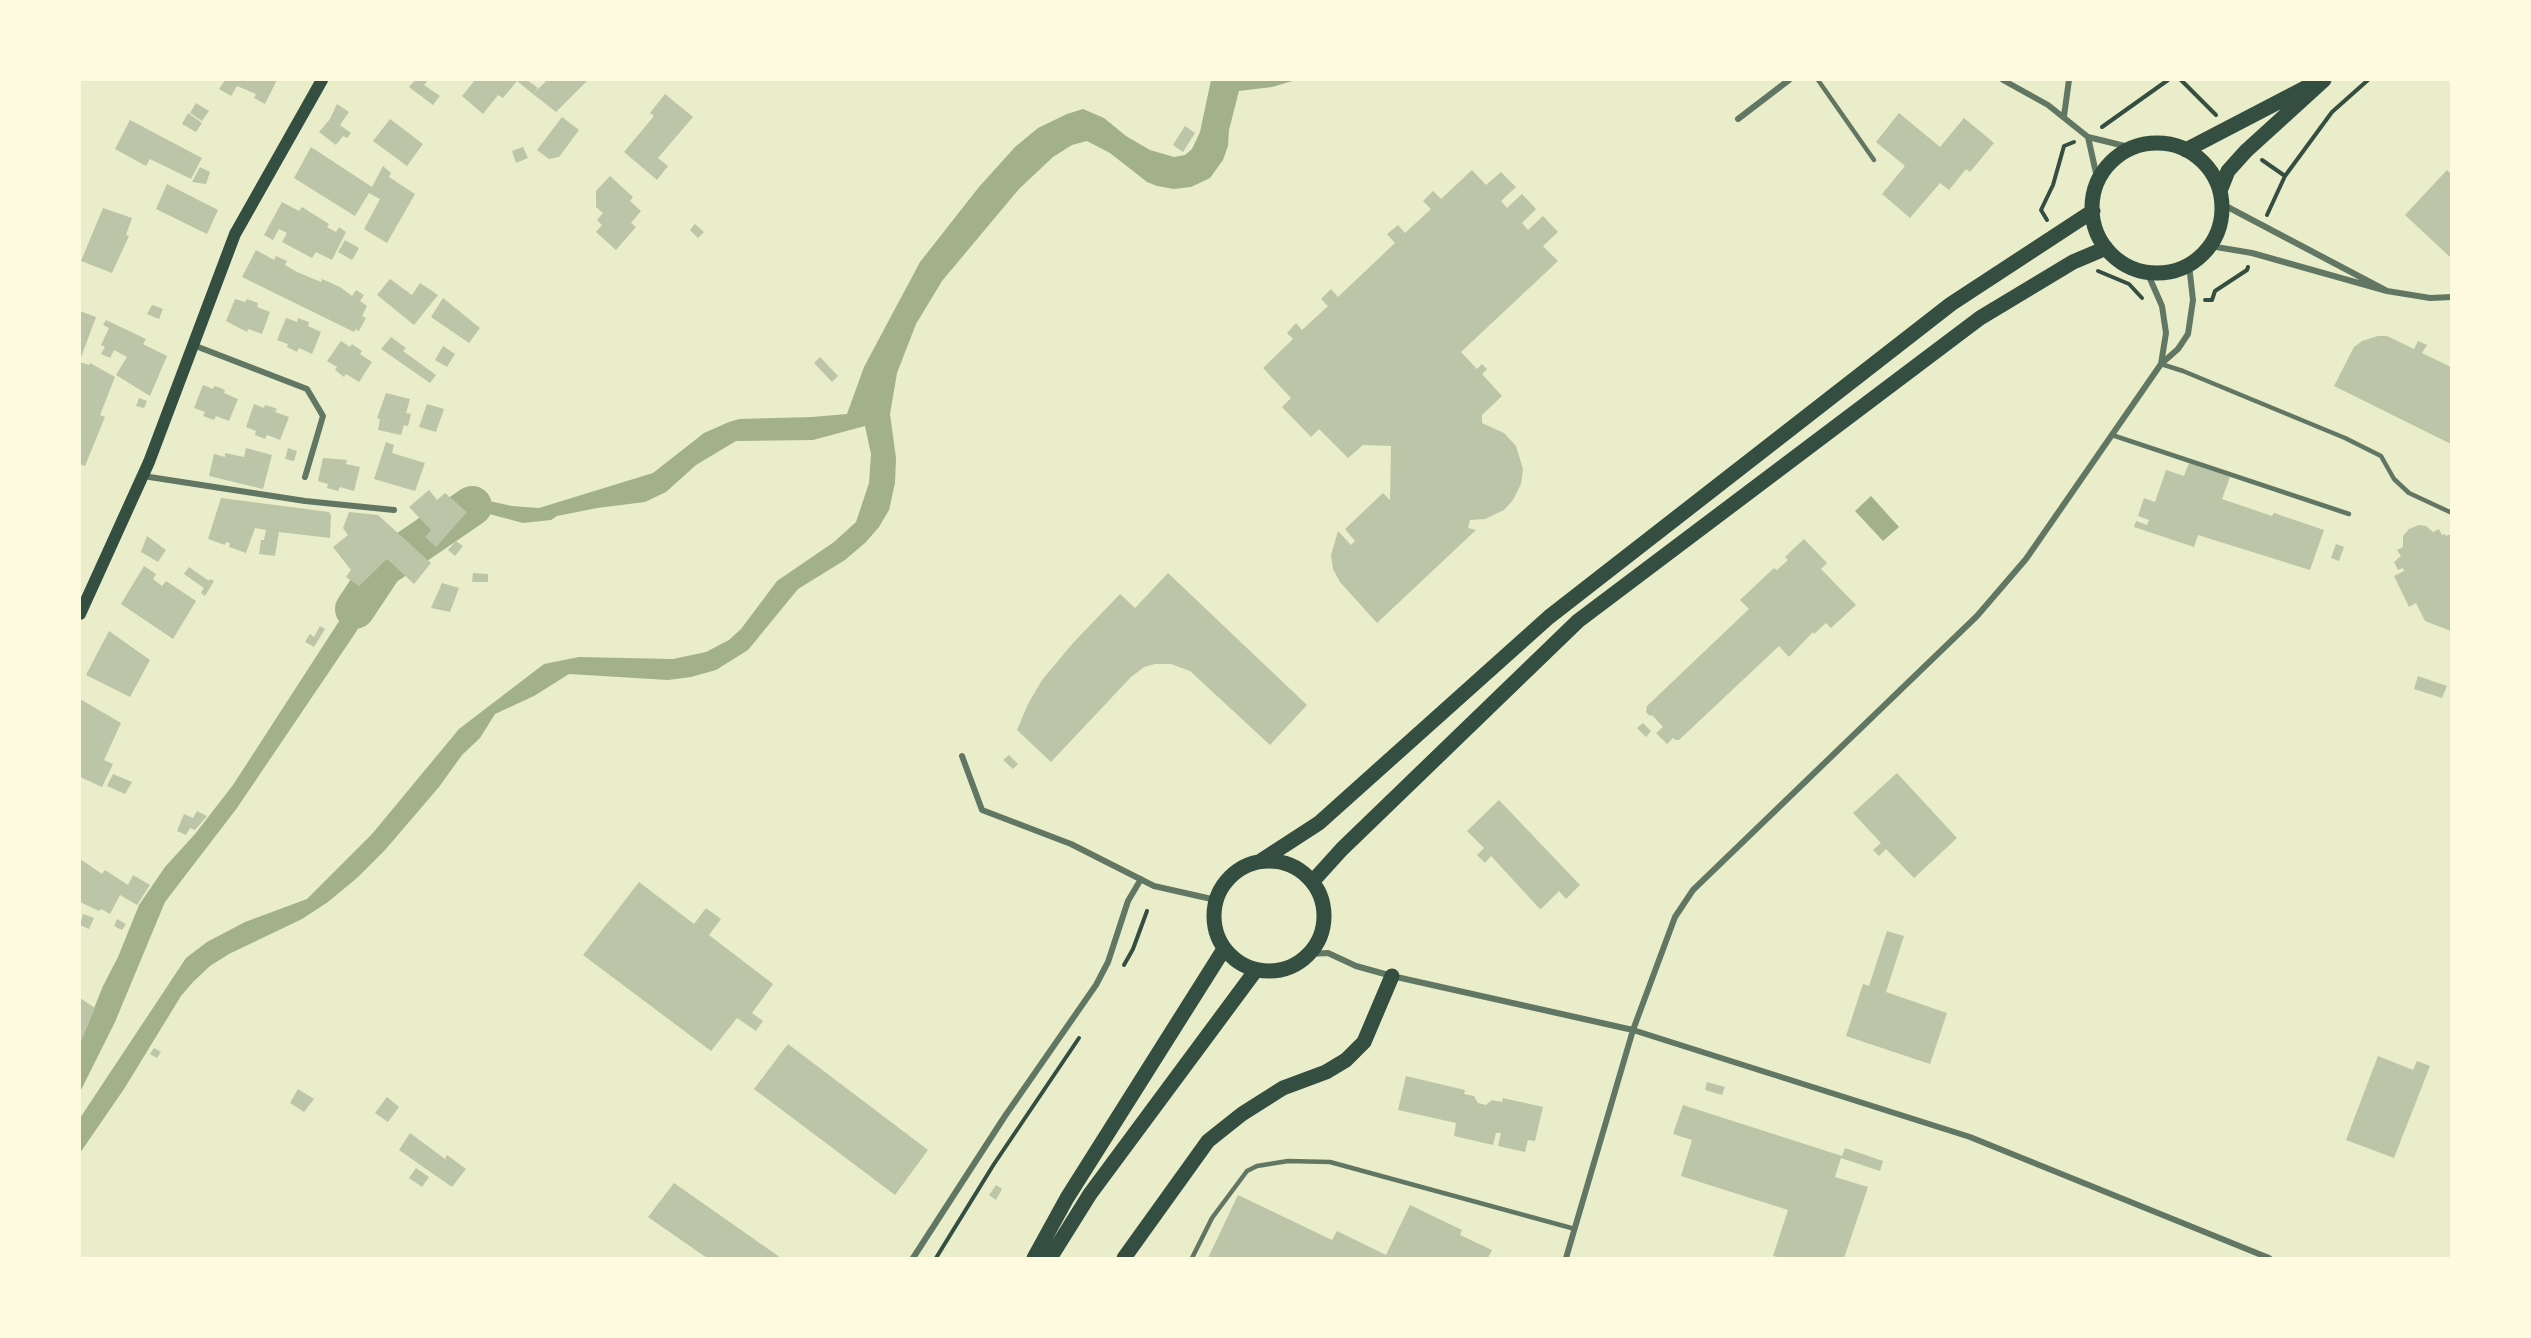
<!DOCTYPE html>
<style>
body{margin:0}
#map{position:relative;width:2531px;height:1338px;overflow:hidden;background:#e9edc9;font-family:Jost,sans-serif}
canvas{display:block}
.frame{position:absolute;inset:0;border:81px solid #fefae0;pointer-events:none}
</style>
<div id="map">
<canvas width="2531" height="1338"></canvas>
<div class="frame"></div>
</div>
<script>
const c = document.querySelector('canvas').getContext('2d');
c.lineJoin = 'round';
function fillPath(path, color) { c.fillStyle = color; c.fill(path, 'evenodd'); }
const poly = rows => new Path2D(rows.map(r => 'M' + r).join(''));
function strokePath(path, color, width, dash) { c.strokeStyle = color; c.lineWidth = width; c.lineCap = dash ? 'butt' : 'round'; c.setLineDash(dash || []); c.stroke(path); }
const water = poly([
 [1211,80,1296,80,1272,87,1239,91,1229,130,1228,146,1223,160,1210,178,1191,187,1174,189,1157,186,1147,182,1110,153,1087,141,1072,145,1053,157,1019,189,942,281,916,324,897,373,890,414,896,458,895,483,889,510,879,527,866,542,845,560,798,589,748,650,716,670,691,677,668,680,569,674,534,696,495,714,480,738,462,755,439,787,385,850,357,878,328,902,302,919,229,954,210,966,193,982,181,996,124,1089,80,1153,80,1118,186,958,207,942,245,922,307,899,372,834,459,729,544,664,579,657,673,659,706,652,729,640,741,629,777,581,834,542,856,522,869,483,871,454,865,426,813,440,736,441,696,465,666,492,645,502,597,508,557,516,551,520,523,523,478,511,467,512,457,504,480,499,512,506,539,508,653,473,704,433,729,422,739,419,812,417,847,414,864,367,920,262,979,187,1015,147,1038,128,1067,114,1083,109,1104,118,1126,136,1150,150,1174,157,1185,155,1192,149,1200,132],
 [1871,496,1899,527,1883,541,1855,511],
 [383,562,394,571,370,605,356,632,237,808,165,902,115,1022,80,1092,80,1043,103,986,118,957,139,905,165,867,195,834,233,785,367,578]
]);
const river = poly([
 [355,609,383,567,472,506]
]);
const building = poly([
 [225,80,277,80,265,104,254,98,256,94,237,86,231,96,219,89],
 [415,80,428,80,424,85,440,96,433,105,409,87],
 [475,80,527,80,538,88,533,94,517,81,503,98,498,95,483,114,462,96],
 [547,80,588,80,556,112,533,94],
 [665,94,693,117,658,158,668,166,657,180,624,152,654,116,650,113],
 [196,103,209,111,202,121,190,113],
 [337,104,349,112,340,125,351,133,347,138,343,136,336,145,319,132,330,119],
 [188,113,202,123,196,132,182,124],
 [1899,113,1940,147,1964,118,1994,143,1970,172,1966,169,1949,190,1940,183,1910,218,1882,194,1905,166,1876,142],
 [562,117,579,130,559,157,549,159,537,150],
 [390,119,423,144,407,166,373,141],
 [130,120,202,158,191,179,150,159,146,166,115,149],
 [1185,126,1195,133,1183,152,1173,145],
 [311,147,372,187,383,166,391,173,389,177,415,194,387,243,364,229,380,199,369,193,355,216,294,178],
 [523,147,528,158,516,163,512,151],
 [200,167,210,172,206,184,192,182],
 [1472,170,1486,185,1501,172,1516,187,1501,201,1507,208,1522,194,1536,209,1522,223,1528,230,1543,216,1558,232,1543,246,1558,261,1461,352,1477,369,1482,364,1487,369,1482,374,1502,396,1482,415,1482,423,1504,433,1516,446,1523,469,1521,484,1513,500,1504,510,1485,519,1470,520,1468,528,1476,530,1377,623,1340,582,1333,569,1331,555,1338,531,1351,545,1355,541,1345,529,1383,493,1390,500,1391,446,1363,445,1348,458,1319,429,1311,437,1282,407,1291,398,1263,368,1293,339,1287,333,1296,323,1302,330,1328,306,1321,299,1331,289,1338,297,1395,243,1387,234,1398,225,1405,233,1431,209,1423,201,1433,191,1441,199],
 [2447,170,2451,174,2450,257,2405,215],
 [610,176,633,197,630,201,641,211,631,223,636,227,616,250,596,232,602,225,597,220,603,213,596,207,596,191],
 [167,184,218,210,207,234,156,209],
 [282,202,299,211,302,207,329,224,327,227,336,232,339,227,346,232,332,260,316,252,312,258,282,242,287,233,279,229,273,240,264,235],
 [103,208,132,218,126,235,129,236,112,273,81,261],
 [695,224,704,232,698,238,690,230],
 [345,240,359,248,352,260,338,252],
 [256,250,274,260,276,256,287,261,285,265,297,272,321,282,322,279,340,287,352,296,356,290,364,295,360,301,367,306,362,316,366,318,359,331,356,329,354,332,242,277],
 [390,279,412,295,420,283,438,295,414,325,377,295],
 [443,298,480,328,469,343,431,317],
 [235,299,245,302,247,299,258,303,257,307,270,312,262,334,248,329,247,332,226,321],
 [152,305,163,309,159,319,147,314],
 [80,311,96,317,80,360],
 [286,318,297,322,298,318,309,322,308,326,321,332,312,354,299,348,297,352,287,347,288,344,277,340],
 [106,320,146,339,143,344,167,356,150,396,116,375,127,357,114,350,110,358,101,354,105,347,101,345,109,328,103,325],
 [2378,336,2387,336,2414,349,2418,341,2427,345,2422,353,2451,367,2451,444,2334,386,2354,347,2362,341],
 [391,337,406,348,403,351,436,375,430,383,381,349],
 [341,341,350,347,352,344,362,351,360,354,372,362,359,382,346,374,344,377,335,370,337,367,327,361],
 [443,346,455,354,447,367,435,360],
 [820,357,838,376,832,382,814,363],
 [80,362,89,365,90,363,115,377,100,415,105,417,85,466,80,464],
 [203,385,213,389,214,386,221,388,225,390,224,393,238,399,229,421,216,416,214,420,203,416,205,412,194,408],
 [386,393,410,399,406,413,411,414,408,426,404,425,401,435,378,430,380,419,377,418],
 [139,398,147,401,144,408,136,406],
 [254,404,264,408,265,405,272,407,277,409,275,412,289,417,280,440,267,435,265,439,255,435,256,431,246,427],
 [427,404,444,409,436,432,419,427],
 [386,442,394,445,392,453,425,463,415,491,374,479],
 [246,448,272,455,263,489,209,476,214,454,225,457,225,453,244,457],
 [288,448,297,451,294,461,285,459],
 [323,458,347,460,346,464,360,467,354,491,340,487,338,491,327,488,328,484,318,481],
 [2189,463,2230,477,2222,499,2272,516,2274,513,2324,530,2310,570,2198,535,2194,547,2134,527,2136,521,2147,525,2149,520,2138,516,2144,498,2155,502,2166,470,2184,476],
 [429,490,437,500,445,493,467,512,436,547,425,537,431,530,409,507],
 [221,498,329,512,331,515,330,538,279,532,275,556,259,554,261,540,264,540,266,530,255,528,246,553,229,547,230,543,226,542,225,545,208,539],
 [349,512,378,515,431,563,414,584,387,559,359,586,346,577,351,570,333,547,348,535,343,528],
 [2419,525,2426,526,2433,532,2439,529,2442,535,2445,534,2446,536,2451,534,2451,631,2425,621,2416,603,2409,607,2394,576,2404,571,2403,568,2398,570,2394,562,2401,556,2397,550,2403,547,2403,536,2409,529],
 [147,536,166,550,158,562,141,552],
 [1804,539,1827,563,1821,569,1856,605,1831,628,1826,623,1814,634,1813,632,1789,657,1779,646,1679,740,1676,740,1673,738,1667,744,1656,733,1663,727,1652,715,1650,716,1646,712,1647,706,1749,609,1740,600,1774,568,1777,570,1788,560,1785,557],
 [456,541,463,546,455,556,448,550],
 [2336,544,2344,547,2339,561,2331,558],
 [144,566,156,574,153,579,162,586,166,581,196,601,173,639,121,604],
 [189,567,209,581,210,579,214,581,205,596,201,593,204,588,184,574],
 [473,573,488,574,488,582,472,582],
 [1168,573,1307,705,1270,745,1190,671,1171,664,1155,664,1144,667,1131,677,1051,762,1017,730,1028,704,1042,680,1073,643,1120,594,1135,608],
 [442,583,459,588,450,612,431,608],
 [320,626,325,629,314,647,305,642,310,634,314,637],
 [109,631,150,660,130,697,86,675],
 [2418,676,2447,686,2442,698,2414,689],
 [80,699,121,723,104,760,113,764,102,787,80,777],
 [1643,723,1651,731,1646,737,1637,728],
 [1009,755,1018,764,1013,769,1003,760],
 [1897,773,1957,838,1914,878,1886,849,1879,856,1873,850,1881,843,1853,813],
 [113,774,132,782,125,794,107,786],
 [1499,800,1580,885,1566,899,1559,891,1541,909,1539,908,1491,856,1485,863,1477,855,1484,848,1467,831],
 [197,811,207,816,195,830,190,828,186,835,177,831,184,814,193,818],
 [80,859,102,874,105,870,128,885,133,875,150,885,137,905,120,895,110,914,101,909,99,911,80,902],
 [639,882,694,924,706,908,721,919,709,935,773,984,752,1013,763,1021,756,1031,737,1018,711,1051,583,955],
 [83,914,94,918,89,929,80,925],
 [117,919,126,924,122,930,114,926],
 [1887,931,1904,936,1886,992,1947,1013,1930,1064,1846,1036,1863,984,1869,986],
 [80,998,95,1008,80,1043],
 [788,1044,928,1150,895,1195,754,1089],
 [154,1048,161,1052,157,1058,150,1054],
 [2378,1056,2413,1070,2417,1061,2430,1066,2394,1158,2346,1140],
 [1406,1076,1465,1090,1464,1094,1474,1096,1478,1103,1486,1105,1492,1100,1502,1102,1503,1098,1543,1107,1535,1141,1528,1140,1525,1152,1498,1146,1501,1133,1496,1133,1493,1145,1454,1136,1456,1123,1398,1110],
 [1707,1082,1725,1087,1722,1095,1705,1090],
 [298,1089,314,1099,304,1112,290,1103],
 [387,1097,399,1107,388,1122,375,1113],
 [1683,1105,1842,1156,1845,1148,1883,1161,1880,1171,1841,1158,1835,1177,1868,1187,1844,1258,1782,1258,1773,1256,1788,1210,1681,1176,1692,1140,1673,1134],
 [410,1133,445,1159,447,1155,466,1169,452,1187,399,1150],
 [416,1168,429,1177,422,1187,409,1178],
 [674,1183,781,1258,707,1258,648,1217],
 [996,1185,1002,1189,996,1200,989,1195],
 [1238,1195,1332,1240,1337,1231,1386,1255,1410,1205,1462,1230,1460,1235,1492,1250,1488,1258,1208,1258]
]);
const path = poly([
 [2181,80,2216,115],
 [2102,127,2168,80],
 [2262,160,2285,176],
 [2267,215,2285,176,2332,112,2368,80],
 [2047,220,2041,210,2053,185,2064,146,2074,142],
 [2098,271,2129,284,2142,298],
 [2205,300,2212,300,2215,291,2247,270,2248,267],
 [1124,965,1133,949,1147,911],
 [936,1258,994,1164,1079,1038]
]);
const service = poly([
 [1818,80,1874,160],
 [2161,364,2183,371,2345,438,2381,456,2394,479,2409,493,2452,513],
 [2112,435,2349,514],
 [1192,1258,1212,1218,1247,1171,1257,1166,1288,1161,1330,1162,1575,1229]
]);
const minor = poly([
 [2003,80,2048,105,2088,137],
 [2064,116,2069,80],
 [1738,119,1789,80],
 [2098,182,2088,137,2133,148],
 [2210,246,2252,253,2387,291,2222,204],
 [2147,272,2162,306,2166,333,2161,364,2178,349,2188,334,2193,300,2189,265],
 [2387,291,2430,298,2452,297],
 [193,345,307,389,323,416,305,477],
 [143,476,305,501,394,510],
 [962,756,982,810,1071,844,1154,886,1216,900],
 [1310,954,1328,953,1356,966,1392,976,1633,1030,1970,1137,2269,1258],
 [913,1258,1005,1116,1096,985,1108,962,1128,901,1141,879],
 [1566,1258,1633,1030,1675,917,1693,890,1977,616,2026,559,2161,364]
]);
const secondary = poly([
 [80,614,149,462,235,234,322,80]
]);
const primary = poly([
 '2092 208a65 65 0 1 1 130 0a65 65 0 1 1-130 0Z',
 [2186,150,2309,86],
 [2220,191,2228,171,2246,151,2324,80],
 [1262,860,1319,823,1549,617,1951,304,2093,211],
 '1214 916a55 55 0 1 1 110 0a55 55 0 1 1-110 0Z',
 [1313,881,1342,849,1578,621,1980,318,2073,262,2106,248],
 [1034,1258,1067,1198,1224,949],
 [1050,1258,1090,1194,1256,970],
 [1124,1258,1208,1141,1242,1114,1283,1088,1326,1072,1346,1060,1364,1042,1392,976]
]);
fillPath(water, '#a3b18a');
strokePath(river, '#a3b18a', 40);
fillPath(building, '#bcc5a7');
strokePath(path, '#344e41', 4);
strokePath(service, '#617663', 4.5);
strokePath(minor, '#617663', 6);
strokePath(secondary, '#344e41', 12);
strokePath(primary, '#344e41', 15);
</script>
